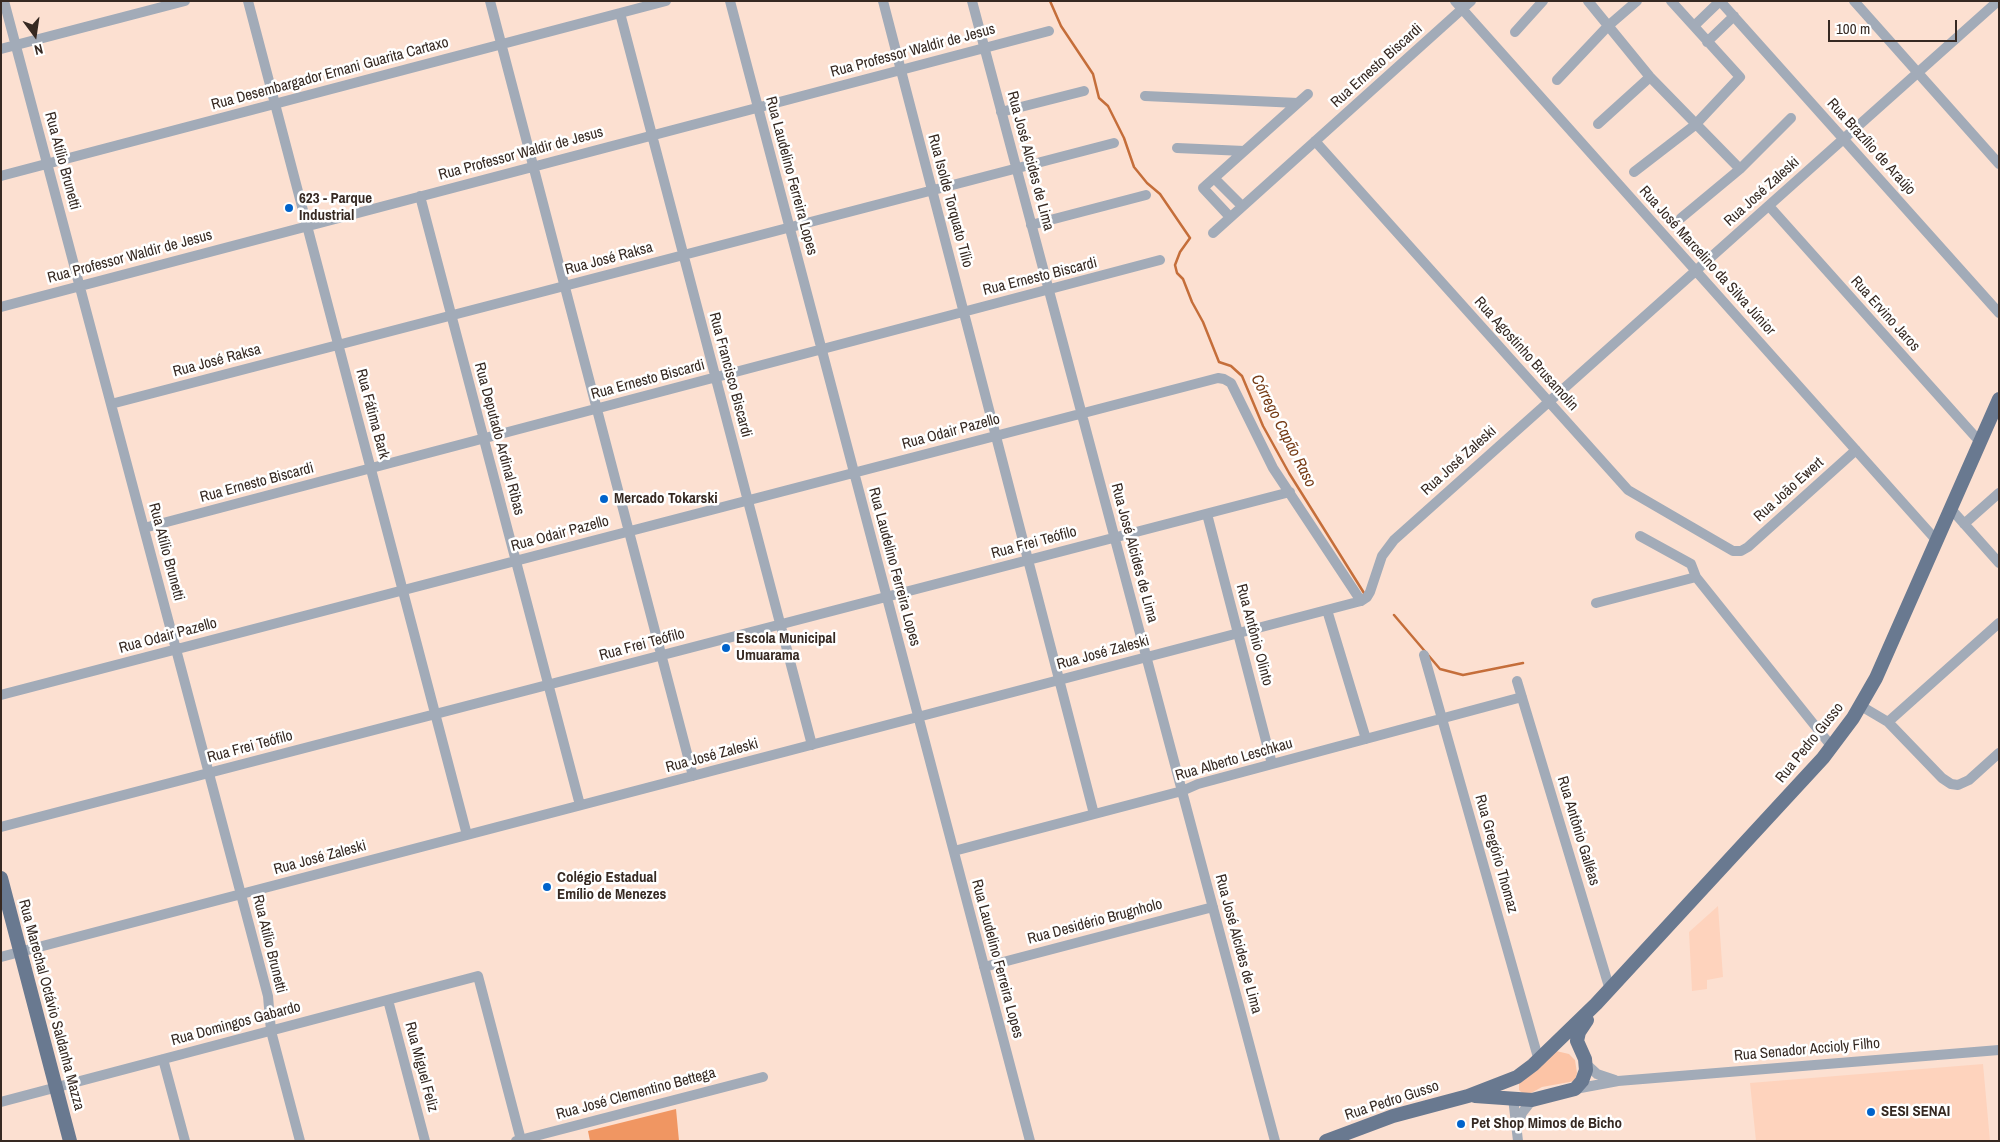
<!DOCTYPE html>
<meta charset="utf-8">
<style>
body{margin:0}
#map{position:relative;width:2000px;height:1142px;overflow:hidden;background:#fce0d1;font-family:"Archivo Narrow",sans-serif}
canvas{display:block}
.frame{position:absolute;inset:0;border:2px solid #362922;pointer-events:none}
.north{position:absolute;left:10px;top:10px;width:50px;height:50px;-webkit-text-stroke:4px #fff;paint-order:stroke;rotate:166deg;font-size:14px;font-weight:700;line-height:20px;text-align:center;color:#362922}
.north::after{content:'';display:block;margin:auto;width:18px;height:22px;background:#362922;clip-path:polygon(50% 0,100% 100%,50% 72%,0 100%)}
.scale{position:absolute;left:1828px;top:20px;width:129px;height:22px;box-sizing:border-box;border:2px solid #362922;border-top:0;padding-left:6px;font-size:15px;line-height:18px;white-space:nowrap;color:#362922;-webkit-text-stroke:4px #fff;paint-order:stroke}
</style>
<div id="map">
<canvas width="2000" height="1142"></canvas>
<div class="frame"></div>
<div class="north">N</div>
<div class="scale">100 m</div>
</div>
<script>
const c = document.querySelector('canvas').getContext('2d');
c.lineJoin = 'round';
function fillPath(path, color) { c.fillStyle = color; c.fill(path, 'evenodd'); }
const poly = rows => new Path2D(rows.map(r => 'M' + r).join(''));
function strokePath(path, color, width, dash) { c.strokeStyle = color; c.lineWidth = width; c.lineCap = dash ? 'butt' : 'round'; c.setLineDash(dash || []); c.stroke(path); }
function drawText(font, color, halo, rows, align = 'center') {
  c.font = font + ' "Archivo Narrow",sans-serif'; c.lineWidth = 5; c.setLineDash([]); c.textBaseline = 'middle'; c.strokeStyle = halo; c.fillStyle = color; for (const [text, x, y, turn = 0] of rows) {
    c.save(); c.translate(x, y); c.rotate((+turn || 0) * Math.PI / 180); c.textAlign = isNaN(turn) ? turn : align; if (halo) c.strokeText(text, 0, 0); c.fillText(text, 0, 0); c.restore();
  }
}
const built = poly([
 [1718,906,1723,977,1707,980,1707,989,1692,991,1689,932],
 [1983,1064,1990,1141,1756,1141,1750,1083]
]);
const green = poly([
 [1556,1051,1569,1054,1575,1060,1577,1073,1575,1081,1542,1087,1531,1093,1523,1094,1519,1090,1519,1082]
]);
const forest = poly([
 [676,1109,679,1141,590,1141,588,1131]
]);
const stream = poly([
 [1050,1,1061,26,1093,74,1099,98,1108,106,1124,138,1134,167,1147,183,1160,194,1190,238,1180,252,1175,265,1177,273,1183,279,1192,302,1203,322,1219,362,1231,366,1242,376,1263,426,1289,473,1364,593],
 [1394,615,1440,669,1463,675,1523,663]
]);
const minor = poly([
 [4,1,268,996,271,1031,300,1141],
 [248,1,467,835],
 [490,1,693,776],
 [730,1,1030,1141],
 [883,1,1094,814],
 [972,1,1275,1141],
 [1455,1,1937,541],
 [1588,1,1650,77,1740,169],
 [1720,1,1999,313],
 [1854,1,1999,164],
 [620,13,812,745],
 [1694,26,1720,1],
 [1515,32,1543,1],
 [1707,42,1734,16],
 [1,49,185,1],
 [1557,80,1608,26,1637,1],
 [1145,96,1298,103],
 [1001,112,1084,91],
 [1598,124,1650,77],
 [1315,141,1628,490,1733,551,1741,551,1748,547,1856,450],
 [1177,148,1244,151],
 [1634,172,1695,125,1740,77,1671,1],
 [1,176,666,1],
 [1214,178,1242,206],
 [420,196,580,805],
 [1769,206,1980,442],
 [1230,217,1203,188,1308,94],
 [1681,218,1740,169,1791,118],
 [1031,225,1146,195],
 [1213,233,1471,1],
 [1,307,1049,31],
 [111,404,1114,143],
 [1951,509,1999,563],
 [1207,514,1272,764],
 [1964,524,1999,493],
 [144,528,1160,260],
 [1640,536,1691,564,1696,577,1832,747],
 [1596,603,1696,577],
 [1327,610,1366,739],
 [1424,655,1539,1061],
 [1517,681,1610,990],
 [1,695,1218,378,1224,379,1231,383,1273,468,1361,601],
 [1861,706,1888,722,1942,778,1951,784,1958,785,1969,780,1999,753],
 [1888,722,1999,623],
 [1,827,1290,492],
 [954,851,1182,791,1198,784,1522,697],
 [1,957,1361,601,1367,597,1370,592,1382,556,1394,540,1998,1],
 [984,967,1213,907],
 [388,1000,425,1141],
 [163,1059,185,1141],
 [1585,1063,1597,1074,1615,1080],
 [1575,1089,1618,1081,1999,1050],
 [1513,1098,1518,1141],
 [1,1102,478,976,521,1140],
 [1518,1124,1522,1113,1532,1100],
 [516,1141,763,1077]
]);
const major = poly([
 [1,878,70,1141],
 [1475,1096,1532,1100,1575,1089,1582,1081,1586,1070,1585,1059,1577,1041,1579,1032,1587,1020],
 [1326,1141,1393,1116,1468,1096,1517,1077,1533,1065,1596,1004,1823,758,1853,718,1876,678,1999,399]
]);
const markers = [
 [289,208,5,"#0063cb"],
 [604,499,5,"#0063cb"],
 [726,648,5,"#0063cb"],
 [547,887,5,"#0063cb"],
 [1871,1112,5,"#0063cb"],
 [1461,1124,5,"#0063cb"]
];
const streetNames = [
 ["Rua Professor Waldir de Jesus",913,51,-15],
 ["Rua Ernesto Biscardi",1377,66,-42],
 ["Rua Desembargador Ernani Guarita Cartaxo",330,74,-15],
 ["Rua Brazílio de Araújo",1871,147,48],
 ["Rua Professor Waldir de Jesus",521,154,-15],
 ["Rua Atílio Brunetti",62,161,75],
 ["Rua José Alcides de Lima",1030,161,75],
 ["Rua Laudelino Ferreira Lopes",791,176,75],
 ["Rua José Zaleski",1762,192,-42],
 ["Rua Isolde Torquato Tílio",950,201,75],
 ["Rua Professor Waldir de Jesus",130,257,-15],
 ["Rua José Raksa",609,259,-15],
 ["Rua José Marcelino da Silva Júnior",1707,261,48],
 ["Rua Ernesto Biscardi",1040,277,-14],
 ["Rua Ervino Jaros",1885,314,48],
 ["Rua Agostinho Brusamolin",1526,354,48],
 ["Rua José Raksa",217,361,-15],
 ["Rua Francisco Biscardi",730,375,75],
 ["Rua Ernesto Biscardi",648,380,-15],
 ["Rua Fátima Bark",372,414,75],
 ["Rua Odair Pazello",951,432,-15],
 ["Rua Deputado Ardinal Ribas",499,439,75],
 ["Rua José Zaleski",1459,461,-42],
 ["Rua Ernesto Biscardi",257,483,-15],
 ["Rua João Ewert",1789,490,-42],
 ["Rua Odair Pazello",560,534,-15],
 ["Rua Frei Teófilo",1034,543,-15],
 ["Rua Atílio Brunetti",166,552,75],
 ["Rua José Alcides de Lima",1134,553,75],
 ["Rua Laudelino Ferreira Lopes",894,567,75],
 ["Rua Antônio Olinto",1254,635,75],
 ["Rua Odair Pazello",168,636,-15],
 ["Rua Frei Teófilo",642,645,-15],
 ["Rua José Zaleski",1103,653,-15],
 ["Rua Pedro Gusso",1810,743,-51],
 ["Rua Frei Teófilo",250,747,-15],
 ["Rua José Zaleski",712,756,-15],
 ["Rua Alberto Leschkau",1234,760,-16],
 ["Rua Antônio Galléas",1578,831,73],
 ["Rua Gregório Thomaz",1496,854,74],
 ["Rua José Zaleski",320,858,-15],
 ["Rua Desidério Brugnholo",1095,922,-15],
 ["Rua Atílio Brunetti",269,944,76],
 ["Rua José Alcides de Lima",1238,944,75],
 ["Rua Laudelino Ferreira Lopes",997,959,75],
 ["Rua Marechal Octávio Saldanha Mazza",51,1005,75],
 ["Rua Domingos Gabardo",236,1024,-15],
 ["Rua Senador Accioly Filho",1807,1050,-5],
 ["Rua Miguel Feliz",421,1067,75],
 ["Rua José Clementino Bettega",636,1094,-15],
 ["Rua Pedro Gusso",1392,1101,-18]
];
const poiNames = [
 ["623 - Parque",299,199],
 ["Industrial",299,216],
 ["Mercado Tokarski",614,499],
 ["Escola Municipal",736,639],
 ["Umuarama",736,656],
 ["Colégio Estadual",557,878],
 ["Emílio de Menezes",557,895],
 ["SESI SENAI",1881,1112],
 ["Pet Shop Mimos de Bicho",1471,1124]
];
const waterNames = [
 ["Córrego Capão Raso",1283,431,63]
];
fillPath(built, '#fed3bd');
fillPath(green, '#fcc4a6');
fillPath(forest, '#f09662');
strokePath(stream, '#c56e3a', 2.5);
strokePath(minor, '#a2abb8', 10);
strokePath(major, '#697990', 14);
for (const [x, y, r, color] of markers) { const dot = new Path2D(); dot.arc(x, y, r, 0, 2 * Math.PI); c.fillStyle = color; c.fill(dot); strokePath(dot, '#fff', 2); }
drawText('15px', '#362922', '#fff', streetNames);
drawText('bold 15px', '#362922', '#fff', poiNames, 'left');
drawText('italic 16px', '#763c17', '#fff', waterNames);
</script>
